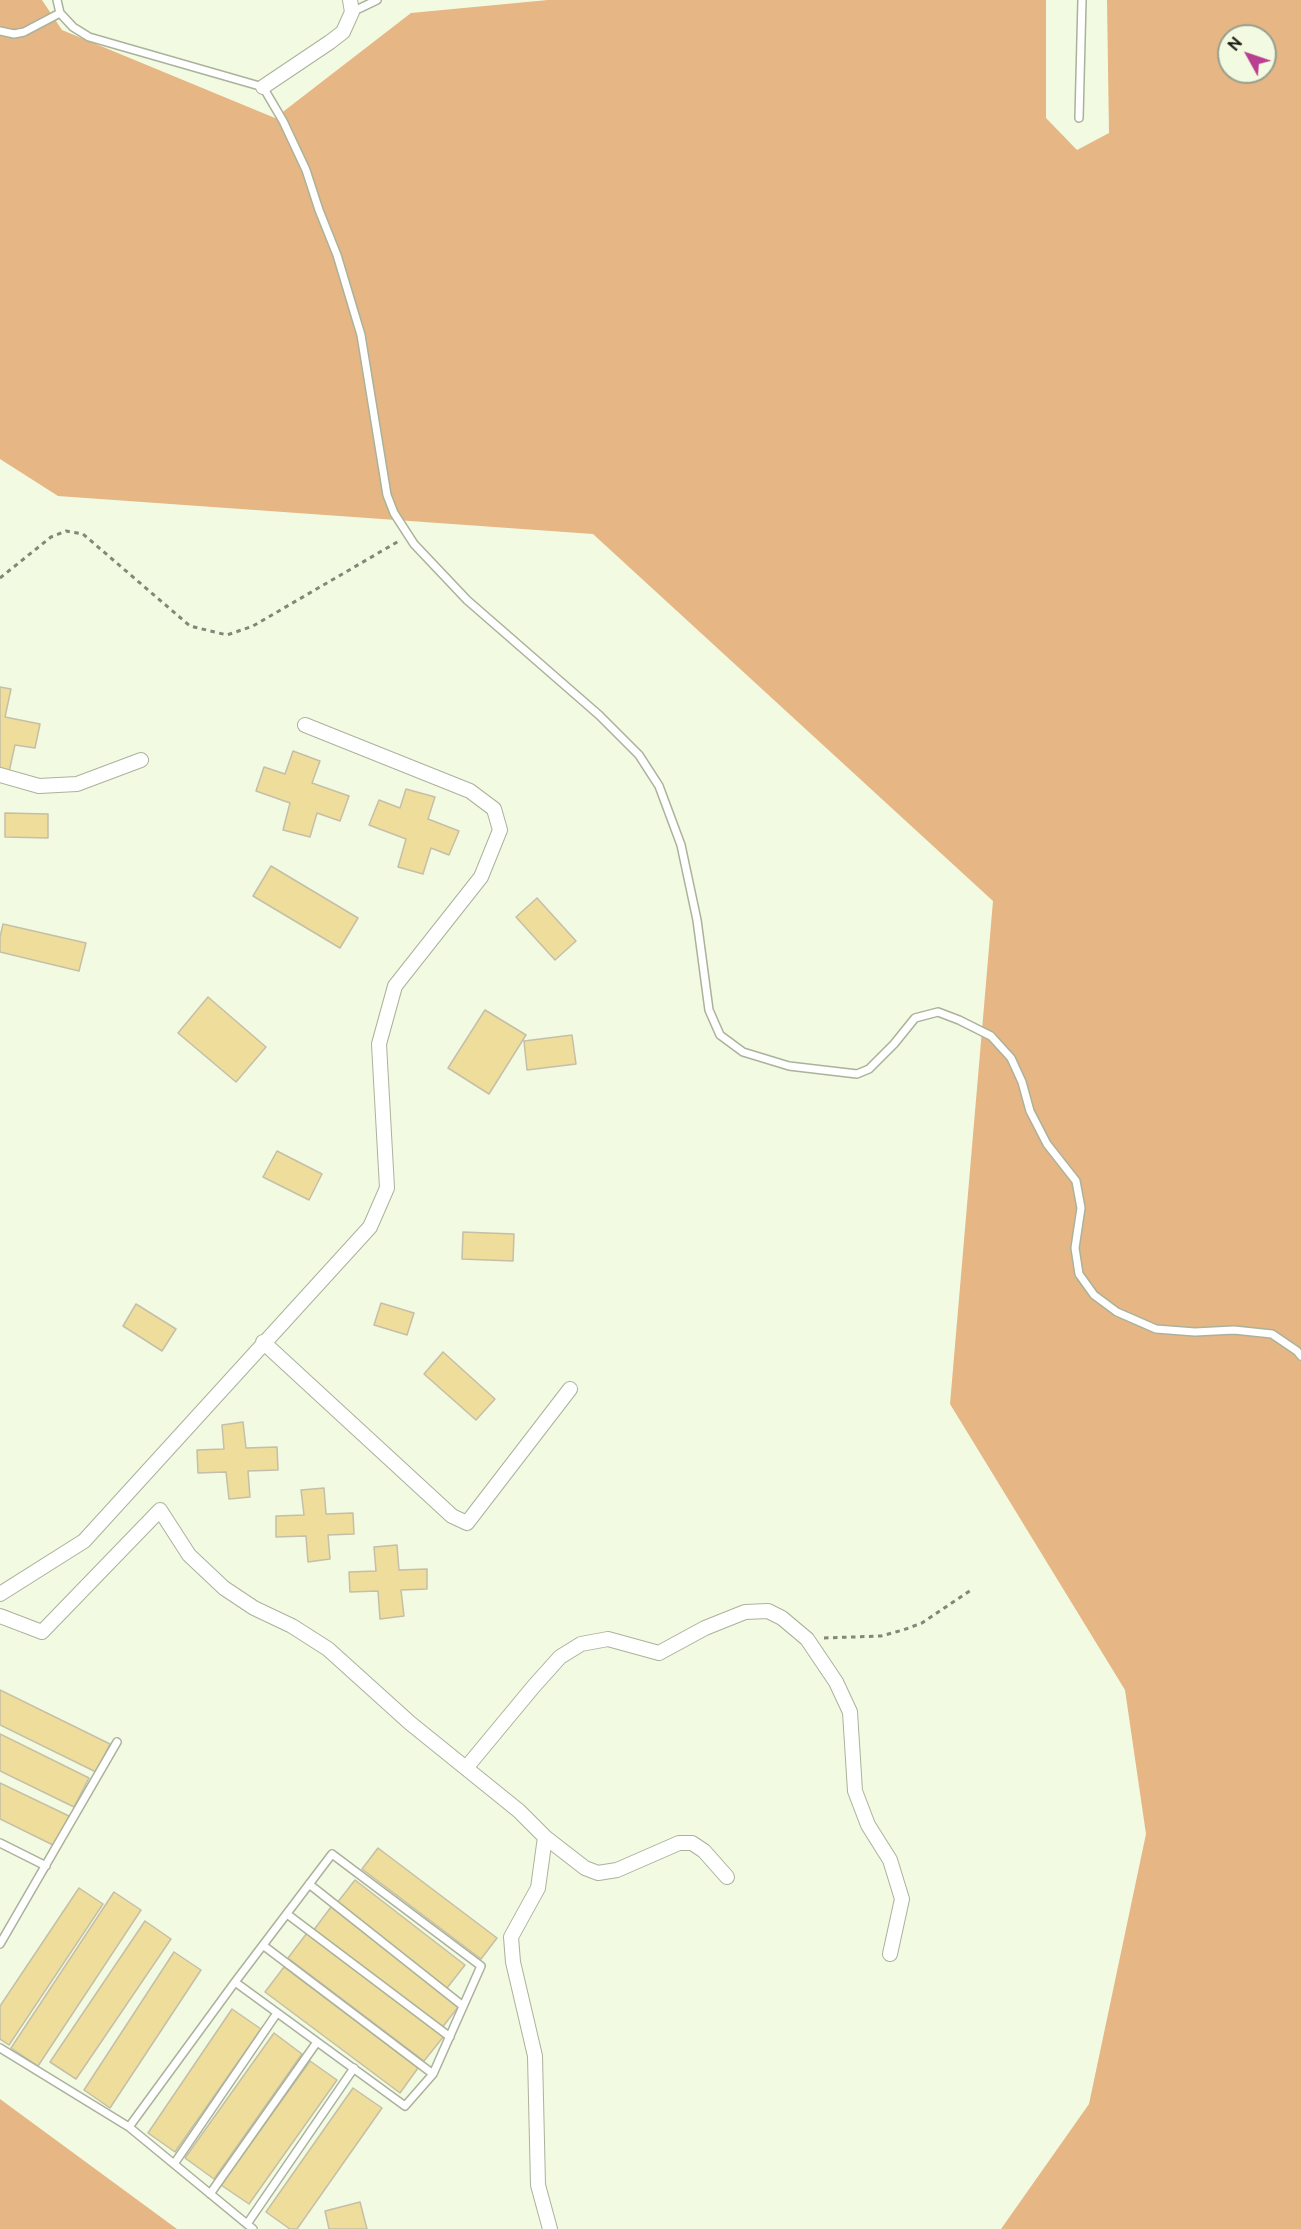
<!DOCTYPE html>
<style>
body{margin:0}
#map{position:relative;width:1301px;height:2229px;overflow:hidden;background:#f2fae2;font-family:Ubuntu,sans-serif}
canvas{display:block}
.north{position:absolute;left:1217px;top:24px;width:60px;height:60px;box-sizing:border-box;background:#f2fae2;border:2px solid #999f8d;border-radius:50%;rotate:310deg;font-size:16px;font-weight:700;line-height:24px;text-align:center;color:#13160e}
.north::after{content:'';display:block;margin:auto;width:21px;height:27px;background:#ba3f90;clip-path:polygon(50% 0,100% 100%,50% 72%,0 100%)}
</style>
<div id="map">
<canvas width="1301" height="2229"></canvas>
<div class="north">N</div>
</div>
<script>
const c = document.querySelector('canvas').getContext('2d');
c.lineJoin = 'round';
function fillPath(path, color) { c.fillStyle = color; c.fill(path, 'evenodd'); }
const poly = rows => new Path2D(rows.map(r => 'M' + r).join(''));
function strokePath(path, color, width, dash) { c.strokeStyle = color; c.lineWidth = width; c.lineCap = dash ? 'butt' : 'round'; c.setLineDash(dash || []); c.stroke(path); }
const forest = poly([
 [0,0,42,0,62,30,275,118,411,13,548,0,1046,0,1046,118,1077,150,1109,133,1107,0,1301,0,1301,2229,1001,2229,1089,2104,1146,1834,1125,1690,950,1404,993,901,593,534,58,496,0,459],
 [1229,36,1265,36,1265,72,1229,72],
 [0,2099,177,2229,0,2229]
]);
const building = poly([
 [0,687,11,689,5,717,40,724,35,748,15,745,9,772,0,771,0,687],
 [293,751,320,761,312,783,349,796,340,821,317,813,310,837,283,830,290,803,256,791,264,767,285,774,293,751],
 [406,789,435,797,428,819,459,831,449,855,431,848,423,874,398,867,406,839,369,825,379,800,400,808,406,789],
 [5,813,48,814,48,838,5,837,5,813],
 [271,866,358,918,340,948,253,896,271,866],
 [537,898,576,941,555,960,516,917,537,898],
 [3,924,86,943,79,971,0,952,0,937,3,924],
 [208,997,266,1047,236,1082,178,1033,208,997],
 [485,1010,526,1035,489,1094,448,1068,485,1010],
 [572,1035,576,1064,527,1070,524,1041,572,1035],
 [277,1151,322,1174,309,1200,263,1177,277,1151],
 [463,1232,514,1234,513,1261,462,1259,463,1232],
 [381,1303,414,1313,407,1335,374,1325,381,1303],
 [136,1304,176,1329,162,1351,123,1326,136,1304],
 [443,1352,495,1399,476,1420,424,1374,443,1352],
 [243,1422,246,1448,277,1447,278,1470,248,1471,250,1497,229,1499,226,1472,198,1473,197,1450,224,1449,222,1425,243,1422],
 [324,1488,326,1514,353,1513,354,1534,328,1535,330,1559,308,1562,306,1536,276,1537,276,1516,304,1515,301,1490,324,1488],
 [397,1545,399,1570,427,1569,427,1589,401,1590,404,1616,380,1619,378,1591,350,1592,349,1572,376,1571,374,1547,397,1545],
 [0,1690,110,1744,96,1772,0,1725,0,1690],
 [0,1734,89,1778,74,1807,0,1771,0,1734],
 [0,1783,69,1816,55,1846,0,1819,0,1783],
 [378,1848,497,1938,481,1959,362,1869,378,1848],
 [355,1880,465,1965,447,1988,337,1903,355,1880],
 [79,1888,103,1904,9,2045,0,2039,0,2006,79,1888],
 [114,1892,141,1910,38,2066,11,2048,114,1892],
 [331,1907,459,2006,441,2029,313,1931,331,1907],
 [145,1921,171,1939,76,2079,50,2062,145,1921],
 [307,1933,444,2036,424,2061,288,1958,307,1933],
 [174,1952,201,1970,110,2108,84,2090,174,1952],
 [284,1967,418,2068,400,2093,265,1992,284,1967],
 [232,2009,261,2029,175,2152,148,2133,232,2009],
 [274,2033,302,2054,214,2179,185,2158,274,2033],
 [310,2061,337,2080,249,2204,221,2185,310,2061],
 [353,2088,382,2108,297,2229,290,2229,266,2212,353,2088],
 [360,2202,367,2229,329,2229,325,2211,360,2202]
]);
const path = poly([
 [0,578,51,537,66,531,83,534,190,626,227,635,253,626,399,541],
 [824,1638,881,1636,903,1630,922,1623,971,1590]
]);
const lane = poly([
 [57,0,60,13,73,27,89,37,263,87,283,121,306,170,319,210,337,255,361,335,387,495,394,513,414,544,467,600,599,715,639,755,659,786,681,845,697,920,709,1010,720,1035,743,1052,789,1066,857,1074,869,1069,894,1044,915,1018,938,1012,959,1020,991,1036,1011,1058,1022,1082,1030,1111,1047,1144,1076,1181,1081,1208,1075,1248,1079,1274,1094,1295,1117,1312,1156,1329,1195,1332,1234,1330,1272,1334,1297,1351,1301,1356],
 [352,12,377,0],
 [0,31,14,34,24,32,60,13],
 [1079,118,1082,0],
 [0,1843,46,1866],
 [309,1884,463,2006],
 [287,1914,450,2037],
 [0,1944,117,1742],
 [264,1946,433,2074],
 [0,2048,129,2127,253,2229],
 [129,2127,235,1982,332,1854,481,1966,433,2074,405,2106,235,1982],
 [174,2164,277,2013],
 [210,2194,317,2042],
 [247,2224,354,2068]
]);
const street = poly([
 [263,87,330,42,343,32,352,12,350,0],
 [0,775,39,786,77,784,141,760],
 [263,1342,452,1516,467,1523,570,1389],
 [0,1594,84,1541,370,1227,387,1188,379,1044,395,986,481,877,500,830,494,809,470,791,305,725],
 [0,1616,42,1632,160,1510,189,1555,224,1588,254,1608,292,1626,328,1649,410,1723,519,1811,545,1837,538,1888,511,1937,513,1962,535,2056,538,2185,550,2229],
 [466,1768,534,1686,560,1657,581,1644,608,1639,659,1653,705,1628,745,1612,768,1611,782,1618,807,1639,836,1682,850,1712,855,1791,868,1825,890,1860,902,1899,890,1954],
 [545,1837,585,1868,598,1873,617,1870,679,1843,692,1843,704,1851,727,1877]
]);
fillPath(forest, '#e6b684');
fillPath(building, '#efdd9c');
strokePath(building, '#c5bfa7', 1.5);
strokePath(lane, '#aab29b', 10);
strokePath(street, '#aab29b', 16);
strokePath(path, '#828777', 3, [4.5, 4.5]);
strokePath(lane, '#fff', 7);
strokePath(street, '#fff', 14);
</script>
